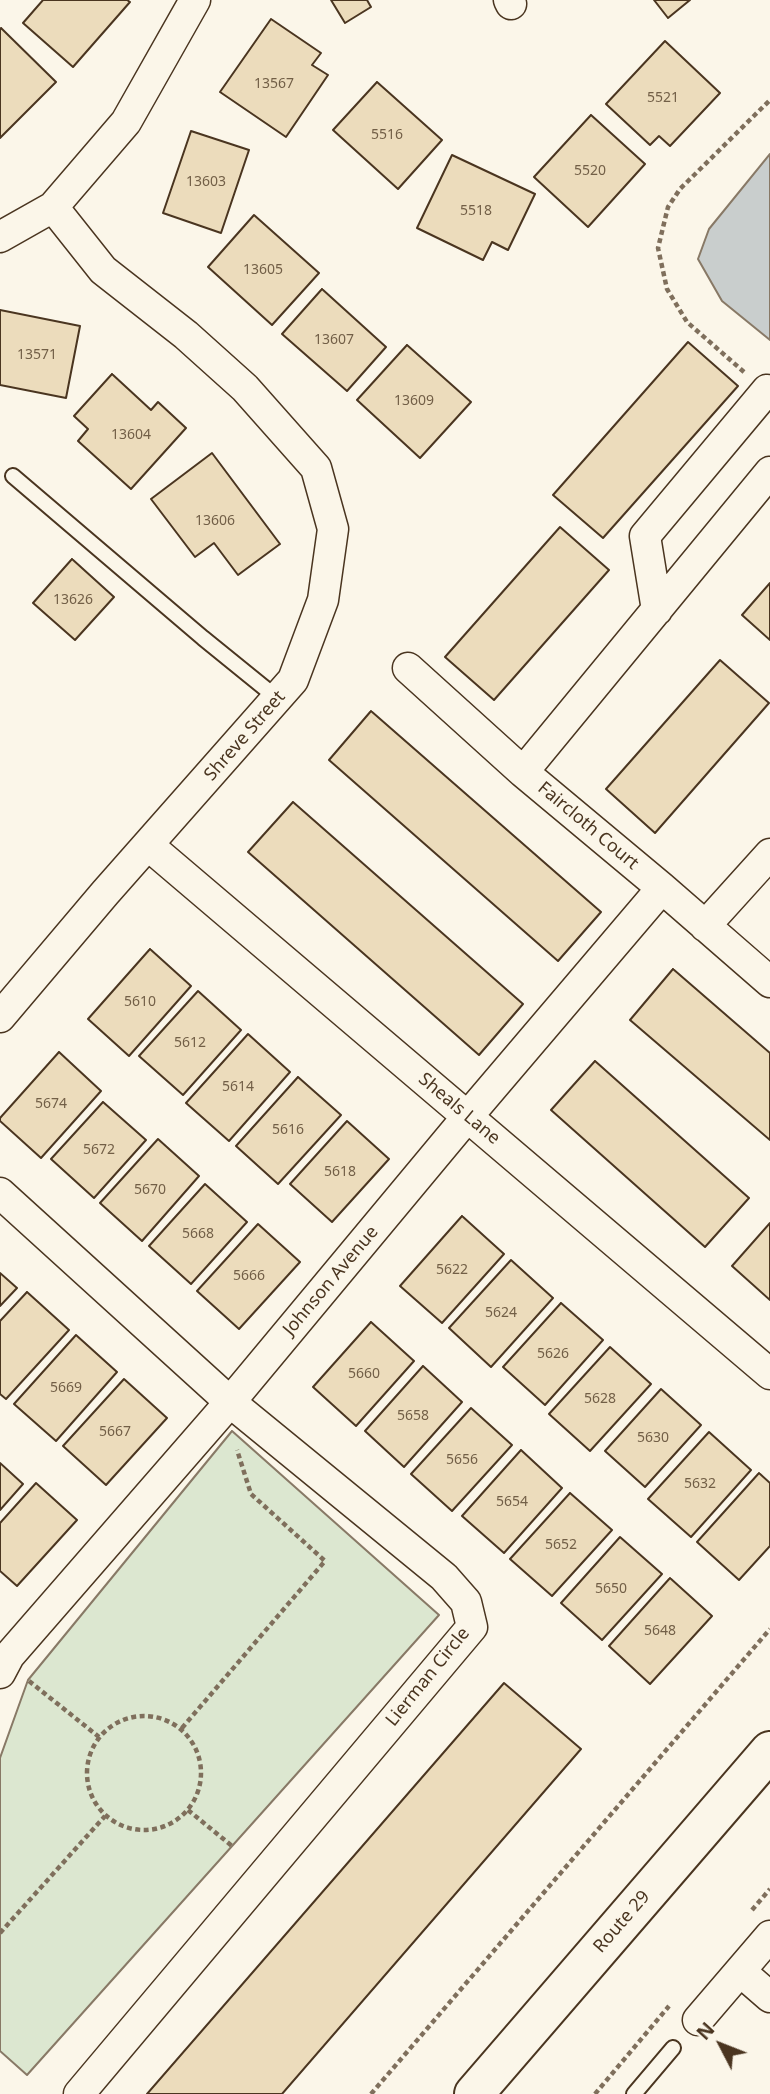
<!DOCTYPE html>
<style>
body{margin:0}
#map{position:relative;width:770px;height:2094px;overflow:hidden;background:#fbf6e9;font-family:"Noto Sans",sans-serif}
canvas{display:block}
.north{position:absolute;left:686px;top:2010px;width:70px;height:70px;-webkit-text-stroke:5px #fbf6e9;paint-order:stroke;rotate:312deg;font-size:19px;font-weight:700;line-height:28px;text-align:center;color:#4a3520}
.north::after{content:'';display:block;margin:auto;width:24px;height:32px;background:#4a3520;clip-path:polygon(50% 0,100% 100%,50% 72%,0 100%)}
</style>
<div id="map">
<canvas width="770" height="2094"></canvas>
<div class="north">N</div>
</div>
<script>
const c = document.querySelector('canvas').getContext('2d');
c.lineJoin = 'round';
function fillPath(path, color) { c.fillStyle = color; c.fill(path, 'evenodd'); }
const poly = rows => new Path2D(rows.map(r => 'M' + r).join(''));
function strokePath(path, color, width, dash) { c.strokeStyle = color; c.lineWidth = width; c.lineCap = dash ? 'butt' : 'round'; c.setLineDash(dash || []); c.stroke(path); }
function drawText(font, color, halo, rows, align = 'center') {
  c.font = font + ' "Noto Sans",sans-serif'; c.lineWidth = 5; c.setLineDash([]); c.textBaseline = 'middle'; c.strokeStyle = halo; c.fillStyle = color; for (const [text, x, y, turn = 0] of rows) {
    c.save(); c.translate(x, y); c.rotate((+turn || 0) * Math.PI / 180); c.textAlign = isNaN(turn) ? turn : align; if (halo) c.strokeText(text, 0, 0); c.fillText(text, 0, 0); c.restore();
  }
}
const green = poly([
 [232,1431,439,1615,27,2075,0,2051,0,1758,28,1680,232,1431]
]);
const water = poly([
 [770,154,770,340,722,301,698,259,709,229,770,154]
]);
const building = poly([
 [43,0,127,0,130,2,73,67,23,23,43,0],
 [331,0,367,0,371,7,345,23,331,0],
 [654,0,690,0,668,18,654,0],
 [271,19,321,53,312,65,328,75,286,137,220,92,271,19],
 [1,28,56,82,0,138,0,30,1,28],
 [665,41,720,93,670,146,659,136,650,145,606,104,665,41],
 [377,82,442,140,398,189,333,130,377,82],
 [591,115,645,164,588,227,534,177,591,115],
 [191,131,249,150,221,233,163,213,191,131],
 [452,155,535,194,508,250,492,242,483,260,417,228,452,155],
 [254,215,319,273,272,325,208,267,254,215],
 [322,289,386,347,347,391,282,334,322,289],
 [0,310,80,326,66,398,0,385,0,310],
 [688,342,738,386,603,538,553,495,688,342],
 [407,345,471,402,420,458,357,400,407,345],
 [112,374,151,410,158,402,186,428,131,489,78,441,88,429,74,416,112,374],
 [212,453,280,544,238,575,214,543,195,557,151,499,212,453],
 [560,527,609,570,494,700,445,657,560,527],
 [72,559,114,597,75,640,33,603,72,559],
 [770,583,770,640,742,615,770,583],
 [720,660,769,703,655,833,606,789,720,660],
 [371,711,601,912,558,961,329,760,371,711],
 [293,802,523,1004,479,1055,248,852,293,802],
 [150,949,191,986,129,1056,88,1019,150,949],
 [673,969,770,1053,770,1140,630,1020,673,969],
 [198,991,241,1030,183,1095,139,1056,198,991],
 [248,1034,290,1072,229,1141,186,1103,248,1034],
 [59,1052,101,1091,41,1158,0,1121,0,1118,59,1052],
 [595,1061,749,1198,705,1247,551,1110,595,1061],
 [298,1077,341,1115,278,1184,236,1146,298,1077],
 [103,1102,146,1140,94,1198,51,1159,103,1102],
 [347,1121,389,1159,332,1222,290,1184,347,1121],
 [158,1139,199,1176,142,1241,100,1203,158,1139],
 [205,1184,247,1222,191,1284,149,1246,205,1184],
 [462,1216,504,1254,442,1323,400,1286,462,1216],
 [770,1223,770,1300,732,1266,770,1223],
 [258,1224,300,1262,239,1329,197,1291,258,1224],
 [511,1260,553,1298,491,1367,449,1328,511,1260],
 [0,1273,17,1288,0,1306,0,1273],
 [27,1292,69,1330,6,1399,0,1394,0,1321,27,1292],
 [561,1303,603,1340,545,1405,503,1367,561,1303],
 [371,1322,414,1361,356,1426,313,1387,371,1322],
 [76,1335,117,1372,56,1441,14,1404,76,1335],
 [610,1347,651,1384,590,1451,549,1414,610,1347],
 [423,1366,462,1402,404,1467,365,1431,423,1366],
 [124,1379,167,1418,106,1485,63,1446,124,1379],
 [661,1389,701,1425,645,1487,605,1451,661,1389],
 [471,1408,512,1445,452,1511,411,1474,471,1408],
 [709,1432,751,1470,691,1537,648,1499,709,1432],
 [521,1450,562,1488,504,1553,462,1516,521,1450],
 [0,1463,23,1484,0,1510,0,1463],
 [759,1473,770,1483,770,1546,739,1580,697,1542,759,1473],
 [36,1483,77,1520,17,1586,0,1571,0,1523,36,1483],
 [570,1493,612,1530,552,1596,510,1559,570,1493],
 [620,1537,662,1574,602,1640,561,1603,620,1537],
 [670,1578,712,1616,650,1684,609,1646,670,1578],
 [504,1683,581,1749,282,2094,147,2094,504,1683]
]);
const path = poly([
 [744,372,687,322,667,289,658,248,668,207,680,189,770,100],
 [29,1681,99,1737],
 '87 1773a57 57 0 1 1 114 0a57 57 0 1 1-114 0Z',
 [182,1728,325,1561,251,1494,237,1450],
 [188,1810,232,1846],
 [752,1910,770,1889],
 [0,1933,105,1816],
 [371,2094,770,1629],
 [595,2094,669,2006]
]);
const service = poly([
 [13,476,203,638,277,698],
 [634,2094,673,2048]
]);
const minor = poly([
 [509,0,511,4],
 [0,237,53,207,126,122,195,0],
 [657,610,645,536,767,390,770,393],
 [408,668,523,772,662,888,770,982],
 [523,772,770,472],
 [148,845,770,1374],
 [705,926,770,854],
 [0,1017,105,893,293,680,323,600,333,529,316,468,245,388,186,335,103,270,53,207],
 [0,1193,230,1402,444,1577,466,1602,472,1627,79,2094],
 [0,1673,9,1656,230,1402,468,1116,662,888],
 [740,1971,770,1997],
 [698,2020,770,1936]
]);
const primary = poly([
 [474,2094,770,1751]
]);
const numberNames = [
 ["13567",274,84],
 ["5521",663,98],
 ["5516",387,135],
 ["5520",590,171],
 ["13603",206,182],
 ["5518",476,211],
 ["13605",263,270],
 ["13607",334,340],
 ["13571",37,355],
 ["13609",414,401],
 ["13604",131,435],
 ["13606",215,521],
 ["13626",73,600],
 ["5610",140,1002],
 ["5612",190,1043],
 ["5614",238,1087],
 ["5674",51,1104],
 ["5616",288,1130],
 ["5672",99,1150],
 ["5618",340,1172],
 ["5670",150,1190],
 ["5668",198,1234],
 ["5622",452,1270],
 ["5666",249,1276],
 ["5624",501,1313],
 ["5626",553,1354],
 ["5660",364,1374],
 ["5669",66,1388],
 ["5628",600,1399],
 ["5658",413,1416],
 ["5667",115,1432],
 ["5630",653,1438],
 ["5656",462,1460],
 ["5632",700,1484],
 ["5654",512,1502],
 ["5652",561,1545],
 ["5650",611,1589],
 ["5648",660,1631]
];
const streetNames = [
 ["Shreve Street",245,736,-49],
 ["Faircloth Court",588,826,40],
 ["Sheals Lane",459,1109,40],
 ["Johnson Avenue",331,1281,-50],
 ["Lierman Circle",428,1677,-51],
 ["Route 29",622,1922,-49]
];
fillPath(green, '#dce7d0');
strokePath(green, '#887966', 2);
fillPath(water, '#c9cecd');
strokePath(water, '#887966', 2);
fillPath(building, '#ecdcbc');
strokePath(building, '#4a3520', 2);
strokePath(service, '#4a3520', 18);
strokePath(minor, '#4a3520', 33);
strokePath(primary, '#4a3520', 42);
strokePath(path, '#7f6f5c', 4.5, [5, 3.5]);
strokePath(service, '#fbf6e9', 14);
strokePath(minor, '#fbf6e9', 30);
strokePath(primary, '#fbf6e9', 38);
drawText('14px', '#725f47', null, numberNames);
drawText('18px', '#4a3520', '#fbf6e9', streetNames);
</script>
